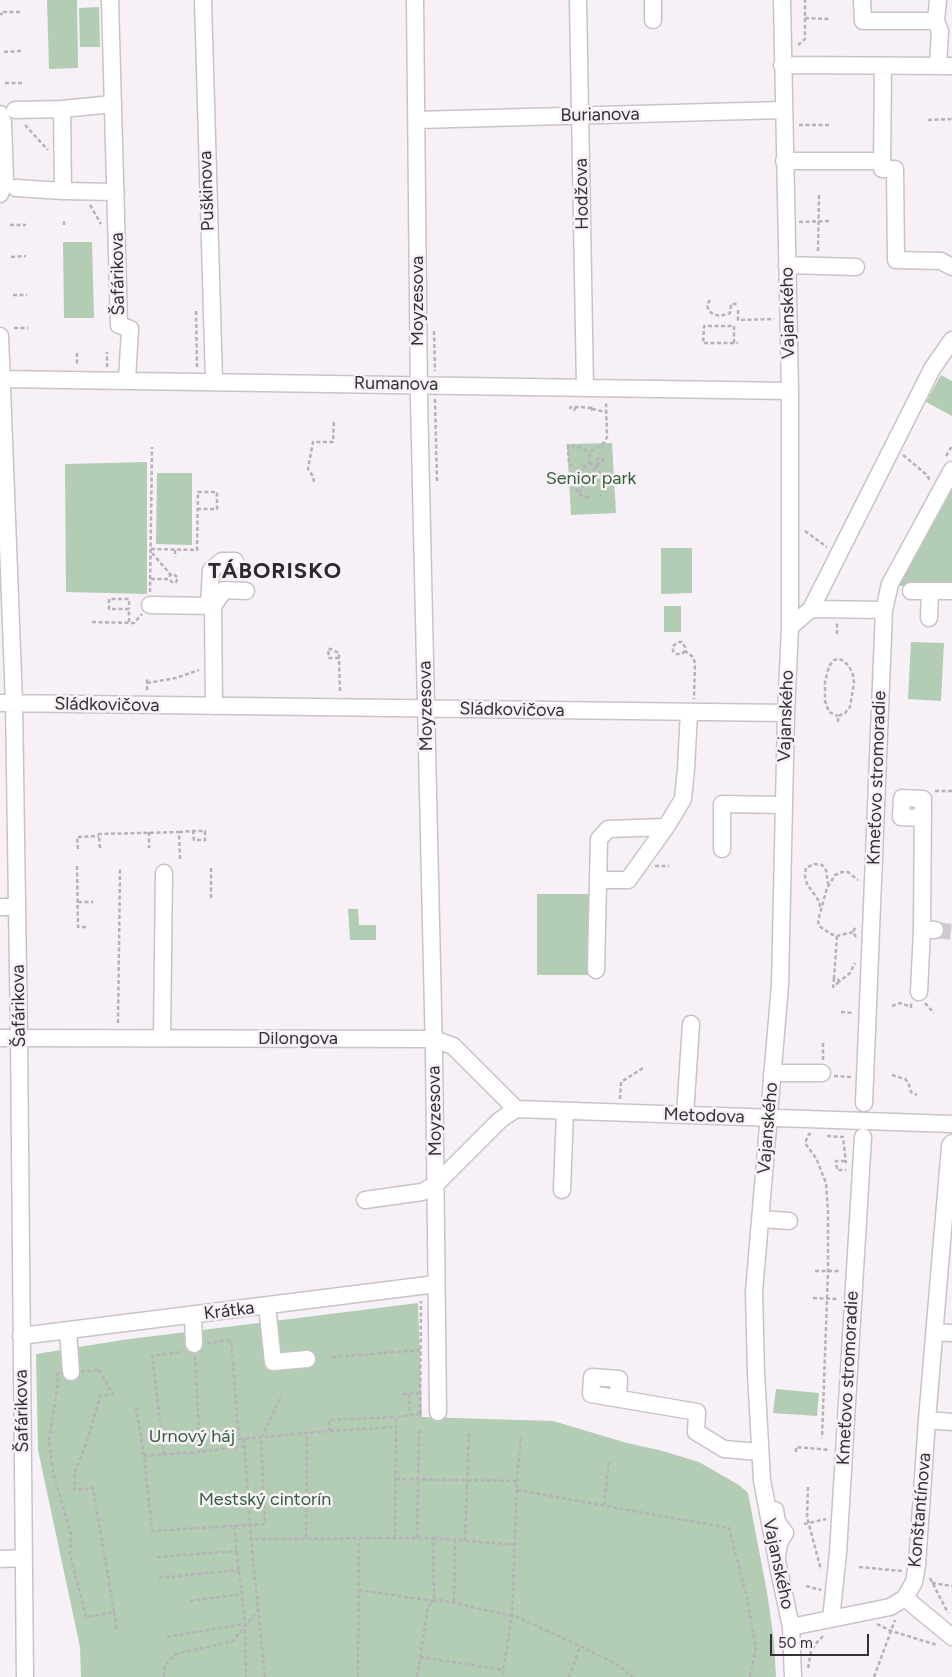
<!DOCTYPE html>
<meta charset="utf-8">
<style>
body{margin:0}
#map{position:relative;width:952px;height:1677px;overflow:hidden;background:#f7f1f7;font-family:Figtree,sans-serif}
canvas{display:block}
.scale{position:absolute;left:770px;top:1634px;width:99px;height:22px;box-sizing:border-box;border:2px solid #323033;border-top:0;padding-left:6px;font-size:15px;line-height:18px;white-space:nowrap;color:#323033;-webkit-text-stroke:4px #f7f1f7;paint-order:stroke}
</style>
<div id="map">
<canvas width="952" height="1677"></canvas>
<div class="scale">50 m</div>
</div>
<script>
const c = document.querySelector('canvas').getContext('2d');
c.lineJoin = 'round';
function fillPath(path, color) { c.fillStyle = color; c.fill(path, 'evenodd'); }
const poly = rows => new Path2D(rows.map(r => 'M' + r).join(''));
function strokePath(path, color, width, dash) { c.strokeStyle = color; c.lineWidth = width; c.lineCap = dash ? 'butt' : 'round'; c.setLineDash(dash || []); c.stroke(path); }
function drawText(font, color, halo, rows, align = 'center') {
  c.font = font + ' Figtree,sans-serif'; c.lineWidth = 5; c.setLineDash([]); c.textBaseline = 'middle'; c.strokeStyle = halo; c.fillStyle = color; for (const [text, x, y, turn = 0] of rows) {
    c.save(); c.translate(x, y); c.rotate((+turn || 0) * Math.PI / 180); c.textAlign = isNaN(turn) ? turn : align; if (halo) c.strokeText(text, 0, 0); c.fillText(text, 0, 0); c.restore();
  }
}
const green = poly([
 [47,0,77,0,78,68,49,69],
 [99,7,100,47,80,47,79,8],
 [63,242,92,242,94,318,64,318],
 [941,375,952,381,952,416,926,402],
 [612,443,616,513,571,515,567,444],
 [147,462,147,594,66,592,65,464],
 [157,473,192,473,192,545,156,544],
 [952,484,952,586,896,586],
 [661,548,692,548,692,593,661,594],
 [664,606,681,606,681,632,664,632],
 [911,642,944,643,941,701,908,699],
 [537,894,591,894,591,975,537,975],
 [348,909,358,909,359,925,376,925,376,940,350,940],
 [418,1303,422,1417,553,1421,627,1443,659,1450,699,1462,739,1485,748,1493,767,1592,774,1641,776,1677,81,1677,80,1647,38,1450,36,1354,122,1340],
 [776,1389,819,1393,817,1416,773,1413]
]);
const minorTunnel = poly([
 [935,930,952,932]
]);
const path = poly([
 [3,12,20,12],
 [0,14,3,14],
 [805,18,829,19],
 [798,45,805,39,805,0],
 [4,52,21,51],
 [5,83,22,83],
 [928,120,952,119],
 [25,125,48,150],
 [799,125,831,125],
 [90,205,101,224],
 [64,221,64,227],
 [799,222,830,221],
 [10,225,26,225],
 [818,251,819,195],
 [11,257,26,256],
 [13,295,27,295],
 [710,300,707,305,709,311,713,314,720,316,730,313,731,304,737,304],
 [738,310,738,320,774,319],
 [196,311,197,368],
 [14,328,28,328],
 [434,331,435,371],
 [734,343,734,326,704,326,703,343,738,343],
 [77,353,77,366],
 [107,367,107,352],
 [435,399,437,483],
 [576,407,574,410,570,408,571,407,580,407,589,408],
 [591,407,592,409,589,410,589,408,591,407],
 [592,409,606,412],
 [903,455,927,475,930,481],
 [946,456,952,446],
 '597 461a3 3 0 1 1 6 0a3 3 0 1 1-6 0Z',
 [589,463,597,467,603,478,605,486,600,496],
 [573,465,569,465,568,446,576,446,590,452],
 [314,482,313,476,308,469,313,442,333,442,334,420],
 [579,493,598,463],
 [589,498,581,495,577,491,577,481,582,469,589,463,590,452,604,443,607,437,606,402],
 [805,531,827,547],
 [151,549,197,550,198,492,217,492,217,509,198,509],
 [175,550,175,557],
 [152,553,171,575],
 [151,579,169,579,173,583,176,582,178,578,174,574,170,575,169,579],
 [150,592,152,447],
 [92,622,134,623,142,614],
 [129,622,129,609,109,609,109,599,129,599,129,609],
 [837,634,837,623],
 [685,651,682,654,676,654,673,651,673,646,678,642,682,642,685,647,685,651,693,657,695,663,694,699],
 [339,658,329,658,328,649,331,649,339,653,339,658,340,692],
 [147,683,176,678,199,670],
 [147,690,147,678],
 [838,722,838,716,845,713,850,707,854,683,853,675,849,666,842,660,838,659,834,660,829,666,825,682,825,701,829,712,838,716],
 [935,791,952,791],
 [149,832,149,848],
 [179,832,193,831,205,831,205,840,194,840,193,831],
 [100,848,99,834,179,832,180,860],
 [78,849,77,837,99,836],
 [77,866,78,927,86,927],
 [655,866,669,866],
 [211,898,211,866],
 [78,902,93,902],
 [820,907,819,901,807,884,805,876,806,868,814,864,822,865,826,870,828,884],
 [853,932,837,936,831,934,819,926,818,921,827,888,835,875,842,872,848,872,858,880],
 [837,936,834,978,840,981,850,973,855,963],
 [856,937,853,932,856,926],
 [834,978,833,987,840,981],
 [925,1003,934,1013],
 [892,1006,900,1003,911,1007,911,1002],
 [841,1012,853,1013],
 [118,1023,120,868],
 [823,1060,823,1042],
 [892,1075,905,1079,908,1082,911,1092,917,1095],
 [834,1076,851,1077],
 [620,1099,621,1082,643,1068],
 [811,1134,809,1134,805,1143,816,1158,826,1183,828,1212,828,1271,822,1438],
 [827,1136,843,1137,846,1163],
 [845,1161,836,1161,837,1170,846,1170],
 [815,1271,841,1271],
 [813,1298,839,1299],
 [207,1343,231,1340,239,1439,330,1431,329,1420,396,1417],
 [195,1356,200,1452],
 [332,1357,421,1350],
 [99,1370,113,1394,100,1396,87,1441,75,1472,74,1490,93,1488,114,1612,86,1617,70,1554,71,1534,53,1472,49,1441,58,1383,57,1374,99,1370],
 [403,1394,420,1393],
 [409,1394,410,1415],
 [136,1407,144,1456,152,1531,265,1524,261,1438,282,1395],
 [420,1414,421,1301],
 [330,1431,396,1427],
 [244,1439,251,1539],
 [796,1452,796,1447,830,1450],
 [164,1455,152,1356,183,1352],
 [144,1456,200,1452,245,1446],
 [396,1479,517,1481,512,1616,502,1677],
 [517,1481,521,1435],
 [808,1487,807,1517,821,1570],
 [517,1490,729,1528,747,1598,756,1649,750,1677],
 [604,1505,609,1461],
 [804,1524,826,1519],
 [234,1526,245,1625],
 [306,1538,307,1433],
 [417,1538,419,1430],
 [433,1538,515,1545],
 [465,1541,469,1430],
 [157,1557,237,1551],
 [859,1567,902,1571],
 [159,1578,239,1570],
 [930,1578,948,1613],
 [932,1583,952,1586],
 [806,1586,821,1590],
 [359,1590,434,1601,433,1538,395,1538,396,1417,421,1414],
 [190,1601,241,1594],
 [454,1602,455,1540],
 [114,1612,117,1630],
 [877,1624,891,1631,937,1645],
 [167,1637,245,1624,246,1677],
 [420,1657,504,1670],
 [808,1668,811,1651,818,1641,823,1636],
 [164,1677,165,1665,176,1654,233,1641,257,1611],
 [265,1677,251,1539,395,1538],
 [358,1677,359,1539],
 [417,1677,428,1607,434,1601,441,1600,517,1617,580,1646,614,1663,634,1677],
 [569,1677,580,1646],
 [874,1677,895,1620]
]);
const minor = poly([
 [110,0,119,325,130,329,127,380],
 [203,0,214,381],
 [415,0,419,399,434,1054,438,1412],
 [578,0,585,387],
 [653,0,653,20],
 [782,0,790,391,790,627,786,713,780,985,754,1292,756,1373,762,1480,777,1561,791,1627,793,1677],
 [862,0,863,21,936,21],
 [938,0,936,21,940,31,938,66],
 [782,65,952,66],
 [883,66,882,169,895,169,896,260,941,261,952,267],
 [62,109,63,191],
 [15,110,62,109,113,104],
 [0,114,3,122,5,181,0,194],
 [417,120,783,110],
 [784,161,872,161],
 [16,188,63,191,116,192],
 [787,265,856,267],
 [0,336,14,703,19,1038,25,1677],
 [0,379,790,391],
 [911,591,952,591],
 [150,605,213,606,214,706],
 [209,606,211,570,222,561,235,561],
 [213,606,224,590,246,591],
 [811,609,884,610],
 [929,618,930,591],
 [790,627,811,609,932,369,952,340],
 [0,703,786,713],
 [923,818,901,817,902,798,923,799,922,929,935,930],
 [722,849,722,804,784,805],
 [598,880,628,880,666,827],
 [0,907,17,907],
 [596,970,599,839,608,829,666,827,683,799,686,769,689,712],
 [919,992,922,929],
 [0,1038,434,1039,453,1046,516,1109],
 [162,1038,164,873],
 [772,1073,822,1073],
 [864,1103,884,610,890,584,952,470],
 [516,1109,952,1124],
 [685,1115,691,1024],
 [562,1190,565,1111],
 [365,1200,422,1192,436,1184,500,1120,516,1109],
 [760,1219,789,1221],
 [267,1306,273,1362,307,1359],
 [193,1316,194,1344],
 [68,1331,71,1372],
 [935,1332,952,1333],
 [21,1336,436,1284],
 [618,1399,619,1379,592,1377,591,1394,697,1412,696,1432,724,1449,760,1452],
 [927,1420,952,1422],
 [775,1510,777,1522,785,1533,779,1543,777,1556],
 [0,1559,24,1558],
 [905,1598,952,1637],
 [831,1619,838,1553,863,1137],
 [791,1627,890,1607,905,1598,914,1582,917,1565,927,1420,950,1146,952,1143]
]);
const streetNames = [
 ["Burianova",600,115,-1],
 ["Puškinova",207,191,-92],
 ["Hodžova",582,194,-91],
 ["Šafárikova",118,274,-91],
 ["Moyzesova",418,301,-90],
 ["Vajanského",788,313,-91],
 ["Rumanova",396,384,1],
 ["Sládkovičova",107,705,1],
 ["Moyzesova",426,706,-91],
 ["Sládkovičova",512,710,1],
 ["Vajanského",786,716,-88],
 ["Kmeťovo stromoradie",877,778,-88],
 ["Šafárikova",19,1006,-91],
 ["Dilongova",298,1039],
 ["Moyzesova",435,1111,-91],
 ["Metodova",704,1116,2],
 ["Vajanského",768,1128,-85],
 ["Krátka",229,1311,-7],
 ["Kmeťovo stromoradie",848,1378,-87],
 ["Šafárikova",22,1411,-91],
 ["Konštantínova",920,1510,-85],
 ["Vajanského",778,1564,78]
];
const parkNames = [
 ["Senior park",591,479],
 ["Urnový háj",192,1437],
 ["Mestský cintorín",265,1500]
];
const districtNames = [
 ["TÁBORISKO",275,572]
];
fillPath(green, '#b2cdb4');
strokePath(minorTunnel, '#d0cad0', 16, [16, 8]);
strokePath(minor, '#c9c3c9', 19);
strokePath(path, '#b7b2b7', 2.5, [4, 2.5]);
strokePath(minor, '#fff', 16);
drawText('18px', '#323033', '#f7f1f7', streetNames);
drawText('18px', '#34603a', '#f7f1f7', parkNames);
c.letterSpacing = '1px';
drawText('bold 22px', '#2d282d', '#f7f1f7', districtNames);
c.letterSpacing = '0px';
</script>
